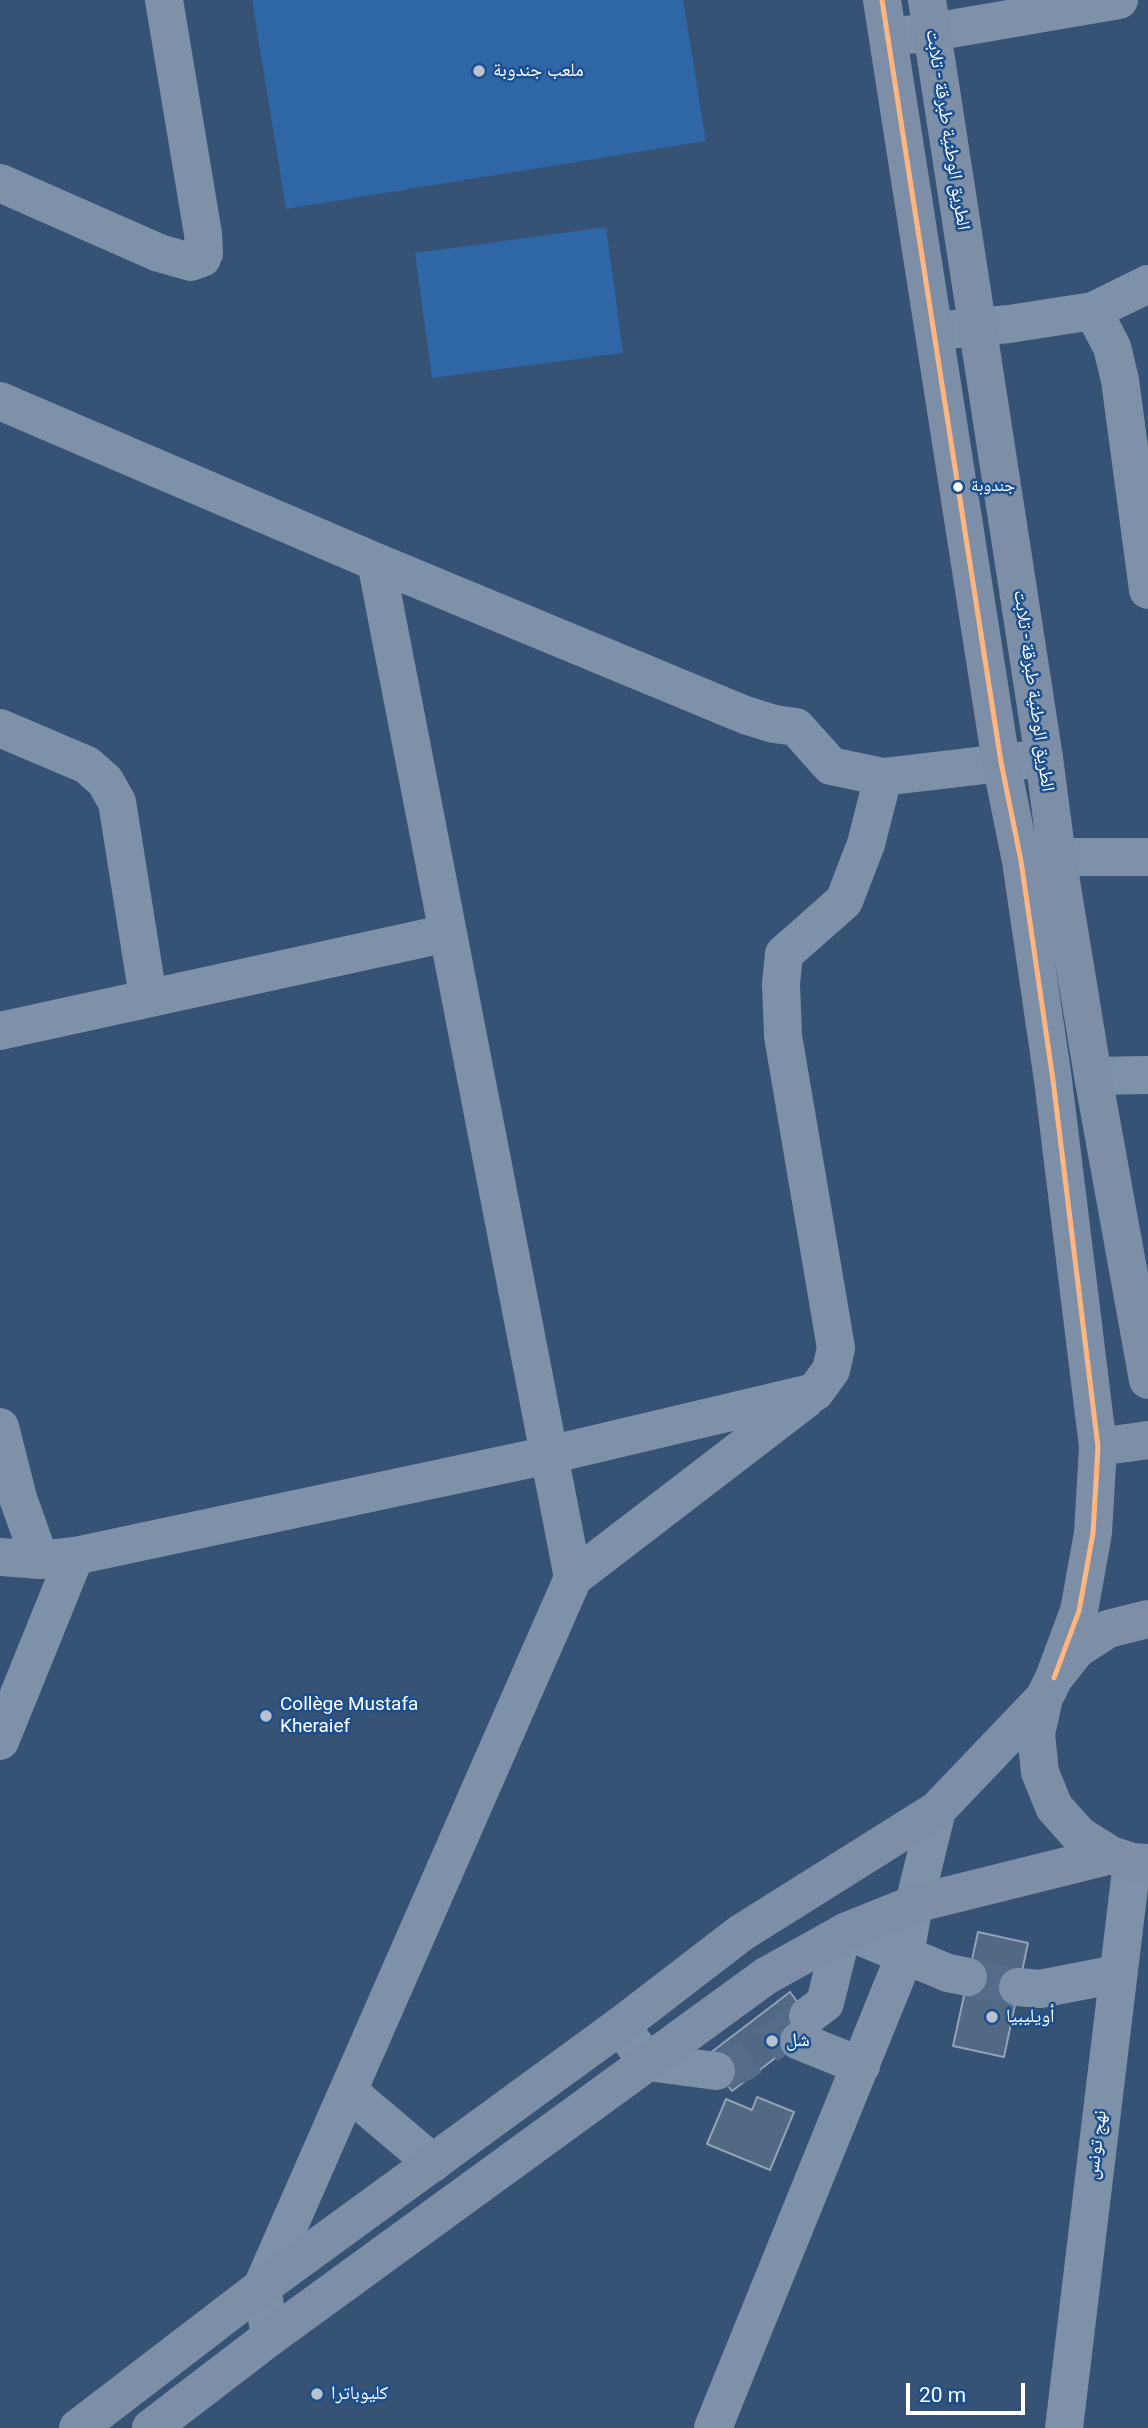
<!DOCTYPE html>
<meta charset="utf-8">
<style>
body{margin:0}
#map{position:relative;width:1148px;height:2428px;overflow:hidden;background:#365274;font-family:Roboto,sans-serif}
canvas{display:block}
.scale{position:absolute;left:906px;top:2383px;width:119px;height:32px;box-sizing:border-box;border:4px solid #fff;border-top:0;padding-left:9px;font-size:21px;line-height:24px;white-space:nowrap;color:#fff;-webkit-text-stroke:5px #1b4f8f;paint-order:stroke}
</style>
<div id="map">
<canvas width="1148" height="2428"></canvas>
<div class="scale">20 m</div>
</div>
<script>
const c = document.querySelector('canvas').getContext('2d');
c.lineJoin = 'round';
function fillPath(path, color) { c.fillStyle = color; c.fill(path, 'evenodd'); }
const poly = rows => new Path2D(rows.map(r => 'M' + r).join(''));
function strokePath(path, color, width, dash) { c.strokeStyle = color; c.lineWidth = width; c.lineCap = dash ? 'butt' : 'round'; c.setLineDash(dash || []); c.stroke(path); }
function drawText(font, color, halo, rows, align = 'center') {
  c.font = font + ' Roboto,"Noto Naskh Arabic",sans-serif'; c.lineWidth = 5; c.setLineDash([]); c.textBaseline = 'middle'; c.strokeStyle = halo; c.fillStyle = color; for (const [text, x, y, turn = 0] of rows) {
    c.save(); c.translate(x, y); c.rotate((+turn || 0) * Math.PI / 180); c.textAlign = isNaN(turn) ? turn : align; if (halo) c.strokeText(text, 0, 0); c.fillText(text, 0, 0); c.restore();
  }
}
const green = poly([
 [252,0,683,0,706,141,286,209],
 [606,227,623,353,432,378,415,253]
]);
const building = poly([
 [978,1932,1028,1943,1004,2057,953,2046,978,1932],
 [790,1992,816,2027,732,2091,705,2057,790,1992],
 [757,2097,794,2112,770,2170,707,2144,726,2099,752,2110,757,2097]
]);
const minorTunnel = poly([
 [968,1977,1018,1987],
 [716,2071,742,2063,808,2016]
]);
const minor = poly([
 [889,37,933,32,1119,0],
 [0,183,159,253,191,262,202,258,204,253,203,234,164,0],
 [1093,311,1112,347,1120,380,1148,590],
 [935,331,1009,324,1093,311,1148,284],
 [0,401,376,562,745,715,774,724,796,727,831,766,883,777,1044,758],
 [376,562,573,1578],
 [0,728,87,765,105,781,117,802,148,997],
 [1026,860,1057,857,1148,857],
 [0,1031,448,933],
 [1093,1076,1148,1075],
 [0,1427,18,1498,40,1560],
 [0,1557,40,1560,75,1556,549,1455,815,1392,831,1370,836,1348,783,1036,781,984,784,954,844,901,866,844,883,777],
 [0,1741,75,1556],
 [847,1931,948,1973,968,1977],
 [1018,1987,1040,1989,1117,1974],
 [808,2016,825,2003,842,1934],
 [620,2026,648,2062,716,2071],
 [799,2041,861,2066],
 [348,2091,433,2163],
 [270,2337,262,2287,573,1578,805,1400],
 [713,2428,905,1955,914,1904,937,1810],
 [1064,2428,1132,1862]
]);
const major = poly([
 [882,0,1001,762,1021,861,1053,1080,1098,1447,1093,1533,1079,1611,1054,1678],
 [927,0,1044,758,1057,857,1093,1076,1148,1380],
 [1098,1447,1148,1440],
 [1148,1619,1108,1629,1077,1649,1054,1678,1044,1698,1036,1734,1040,1772,1054,1807,1079,1835,1111,1855,1132,1862,1148,1863],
 [78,2428,262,2287,620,2026,741,1933,937,1810,1044,1698],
 [151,2428,270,2337,766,1976,847,1931,914,1904,1111,1855]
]);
const bus1 = poly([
 [882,0,1001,762,1021,861,1053,1080,1098,1447,1093,1533,1079,1611,1054,1678]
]);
const markers = [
 [479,71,7,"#b9c2ce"],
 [958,487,6,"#fff"],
 [266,1716,7,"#b9c2ce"],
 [992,2017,7,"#b9c2ce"],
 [772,2041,7,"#b9c2ce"],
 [317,2394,7,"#b9c2ce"]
];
const busNames = [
 ["جندوبة",971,487]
];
const poiNames = [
 ["ملعب جندوبة",493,71],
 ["Collège Mustafa",280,1705],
 ["Kheraief",280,1727],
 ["أويليبيا",1006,2017],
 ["شل",786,2041],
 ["كليوباترا",331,2394]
];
const streetNames = [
 ["الطريق الوطنية طبرقة - تلابت",947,130,81],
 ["الطريق الوطنية طبرقة - تلابت",1033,691,82],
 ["نهج تونس",1097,2145,-83]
];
fillPath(green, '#2f66a5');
fillPath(building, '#526984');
strokePath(building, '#92a2b6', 2);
strokePath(minorTunnel, '#546c89', 38, [38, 19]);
strokePath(minor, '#7d92a8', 38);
strokePath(major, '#7d8ea7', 38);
strokePath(bus1, '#ffb580', 5);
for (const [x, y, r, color] of markers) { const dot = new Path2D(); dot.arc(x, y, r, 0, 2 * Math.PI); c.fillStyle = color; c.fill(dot); strokePath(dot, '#1b4f8f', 2.5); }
drawText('17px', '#fff', '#1b4f8f', busNames, 'left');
drawText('19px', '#fff', '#1b4f8f', poiNames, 'left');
drawText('19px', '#fff', '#1b4f8f', streetNames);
</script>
